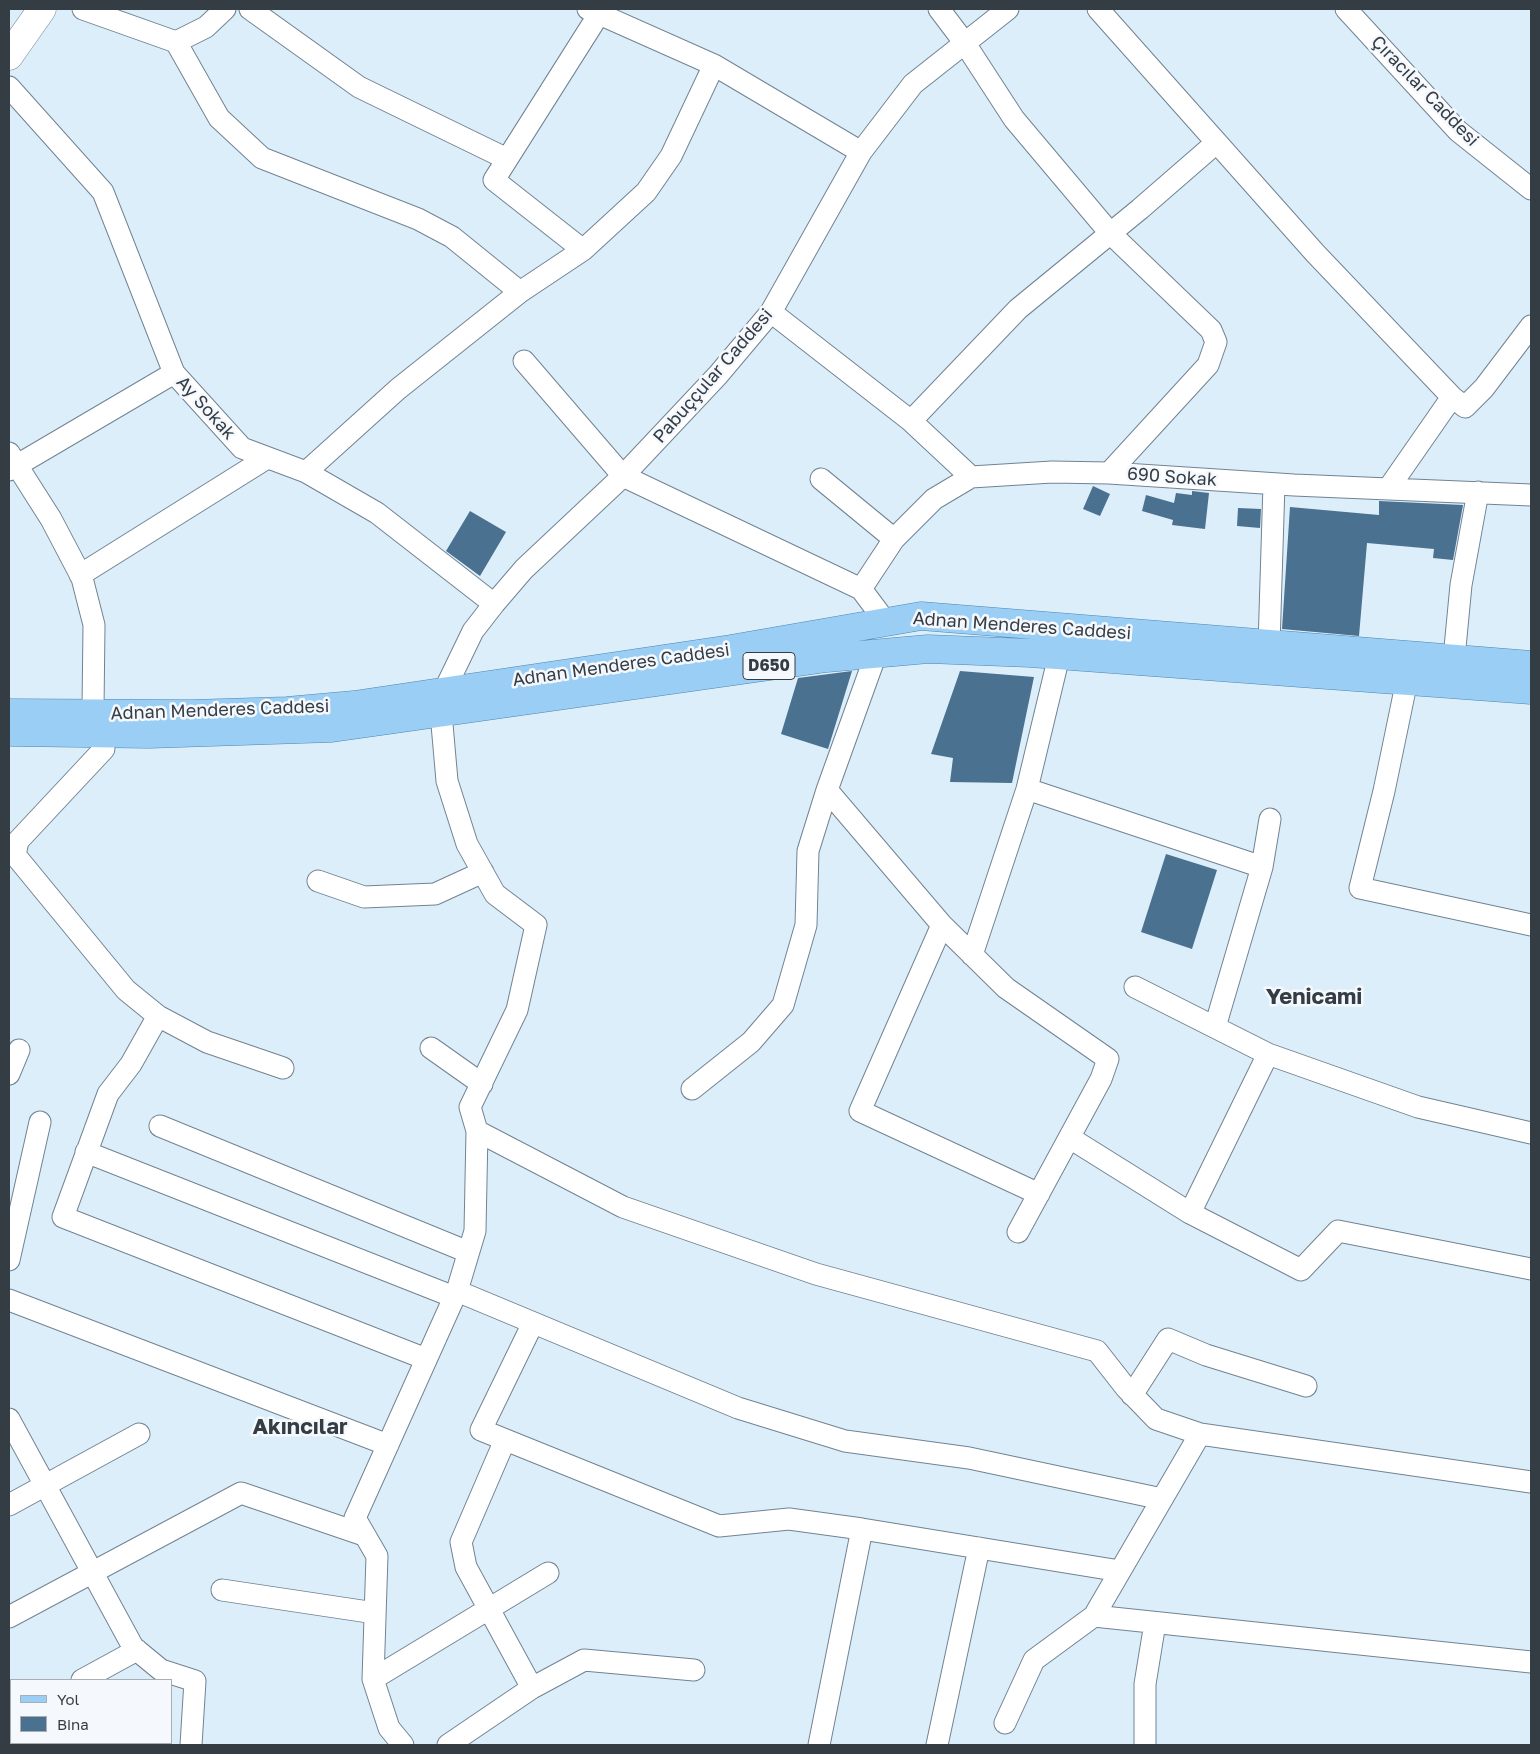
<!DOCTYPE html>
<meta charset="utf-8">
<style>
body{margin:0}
#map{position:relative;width:1540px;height:1754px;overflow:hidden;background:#ddeefb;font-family:"Golos Text",sans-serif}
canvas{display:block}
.frame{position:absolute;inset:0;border:10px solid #353d44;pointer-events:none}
.legend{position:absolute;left:10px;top:1679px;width:162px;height:65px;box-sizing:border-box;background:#f5f9fd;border:1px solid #a8aeb3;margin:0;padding:6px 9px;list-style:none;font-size:15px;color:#353d44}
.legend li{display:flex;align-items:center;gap:10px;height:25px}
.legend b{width:25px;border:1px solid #a8aeb3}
</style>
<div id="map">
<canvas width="1540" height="1754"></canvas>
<div class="frame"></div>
<ul class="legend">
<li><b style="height:6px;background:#9bcef4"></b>Yol</li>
<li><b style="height:14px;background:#4a718f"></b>Bina</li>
</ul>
</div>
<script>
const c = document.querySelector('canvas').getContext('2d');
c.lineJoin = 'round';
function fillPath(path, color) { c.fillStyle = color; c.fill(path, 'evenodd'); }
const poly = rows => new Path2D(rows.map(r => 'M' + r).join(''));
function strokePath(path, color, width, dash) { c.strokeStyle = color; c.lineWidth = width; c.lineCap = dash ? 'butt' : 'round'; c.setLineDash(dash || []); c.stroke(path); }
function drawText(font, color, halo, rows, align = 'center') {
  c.font = font + ' "Golos Text",sans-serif'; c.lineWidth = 5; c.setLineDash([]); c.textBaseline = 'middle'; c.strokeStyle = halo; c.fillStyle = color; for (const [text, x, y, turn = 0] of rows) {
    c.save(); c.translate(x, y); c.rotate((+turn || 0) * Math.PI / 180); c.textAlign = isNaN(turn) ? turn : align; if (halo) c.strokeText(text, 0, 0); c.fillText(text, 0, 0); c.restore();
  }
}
const building = poly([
 [1093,486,1110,494,1100,516,1083,509],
 [1192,491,1209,493,1205,529,1172,525,1173,520,1142,511,1146,495,1174,503,1176,493,1192,495],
 [1379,501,1463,505,1453,560,1433,558,1434,549,1367,543,1359,636,1282,629,1290,507,1379,515],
 [1238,508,1261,509,1260,528,1237,526],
 [470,511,506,532,480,576,446,551],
 [852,671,828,749,781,734,798,678],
 [960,671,1034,677,1012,783,950,782,953,758,931,754],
 [1166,854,1217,870,1192,949,1141,932]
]);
const minor = poly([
 [83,9,176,42,206,27,225,9],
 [250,9,359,87,507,159],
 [588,9,714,65,861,152],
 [939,9,964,42,1014,119,1110,233,1211,330,1216,342,1208,365,1109,473],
 [1098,9,1315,253,1452,397,1465,407,1484,388,1531,326],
 [1346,9,1458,131,1531,189],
 [176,42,219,118,262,158,418,219,452,237,520,292],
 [9,87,103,192,174,373,242,448,306,472,377,513,494,604],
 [583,250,494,180,599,14],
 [771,312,911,421,971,477],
 [524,361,623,476,861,589,885,621],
 [911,421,1018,309,1140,209,1216,143],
 [9,453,51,519,82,578,94,625,93,709],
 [9,470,174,373],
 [306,472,398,389,520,292,583,250,646,192,671,156,714,65],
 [821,479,894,539],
 [1388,489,1452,397],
 [80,575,267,458],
 [861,589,894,539,934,499,971,477,1052,472,1109,473,1294,485,1531,495],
 [1269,645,1274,484],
 [1454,658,1461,585,1478,492],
 [1407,680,1384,791,1360,888,1531,925],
 [444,691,473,631,494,604,524,569,623,476,718,375,771,312,861,152,913,84,1008,9],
 [104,749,18,841,15,855,126,990,158,1016,207,1042,283,1068],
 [1027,789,1262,867],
 [827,790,942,925,1006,988,1108,1059,1101,1079,1018,1232],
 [318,881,364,897,435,894,483,872],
 [942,925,860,1111,1039,1194],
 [972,955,1027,789,1059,656],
 [1135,987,1268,1054,1418,1107,1531,1133],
 [158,1016,131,1064,108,1094,63,1217,426,1359],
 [1215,1027,1262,867,1270,819],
 [431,1048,482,1084],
 [9,1074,19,1050],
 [692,1089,751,1042,783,1005,806,925,808,851,827,790,876,654],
 [160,1126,468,1252],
 [477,1131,623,1207,816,1274,1097,1351,1126,1388,1156,1419,1200,1434],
 [1070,1138,1190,1213,1301,1270,1338,1231,1531,1269],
 [86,1152,454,1297],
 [1190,1213,1268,1054],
 [9,1260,40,1122],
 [457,1291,738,1408,845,1441,969,1458,1162,1499],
 [9,1300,388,1445],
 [533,1323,481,1430,719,1526,789,1519,862,1529,1120,1571],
 [1132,1395,1168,1339,1206,1355,1306,1386],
 [9,1419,133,1647,161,1670,195,1681,191,1745],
 [505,1440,461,1542,466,1567,532,1688],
 [1531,1482,1200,1434,1094,1616,1531,1662],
 [9,1505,139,1434],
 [222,1590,375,1613],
 [9,1617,241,1493,364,1535],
 [373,1679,548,1573],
 [82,1680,137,1650],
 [1005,1723,1034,1660,1094,1616],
 [15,1745,15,1743],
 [51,1745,55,1743],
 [403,1745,389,1728,373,1679,377,1556,355,1518,457,1291,475,1231,477,1131,470,1107,517,1010,536,925,495,894,467,844,447,781,441,713],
 [448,1745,532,1688,584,1660,694,1670],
 [819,1745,862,1529],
 [937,1745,979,1548],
 [1145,1745,1145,1684,1155,1623]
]);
const secondary = poly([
 [9,56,42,9]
]);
const primary = poly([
 [9,713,191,714,287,711,354,705,731,649,921,616,1531,665],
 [9,732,149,734,332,728,827,658,928,649,1030,653,1531,690]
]);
const shields = [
 [769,666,52]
];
const shieldNames = [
 ["D650",769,666]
];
const streetNames = [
 ["Çıracılar Caddesi",1425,91,46],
 ["Pabuççular Caddesi",713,376,-49],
 ["Ay Sokak",206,408,48],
 ["690 Sokak",1172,477,4],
 ["Adnan Menderes Caddesi",1022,626,4],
 ["Adnan Menderes Caddesi",621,665,-8],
 ["Adnan Menderes Caddesi",220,710,-2]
];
const districtNames = [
 ["Yenicami",1314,997],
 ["Akıncılar",300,1427]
];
fillPath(building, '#4a718f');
strokePath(minor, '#718392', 23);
strokePath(secondary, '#718392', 29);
strokePath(primary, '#4c86b1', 29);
strokePath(minor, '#fff', 21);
strokePath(secondary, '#fff', 28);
strokePath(primary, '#9bcef4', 28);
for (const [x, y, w] of shields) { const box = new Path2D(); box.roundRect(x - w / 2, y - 13.5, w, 27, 4); c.fillStyle = '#f5f9fd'; c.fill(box); strokePath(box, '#353d44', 1); }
drawText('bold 16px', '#353d44', null, shieldNames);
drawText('18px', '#353d44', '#f5f9fd', streetNames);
drawText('bold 22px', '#353d44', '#f5f9fd', districtNames);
</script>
